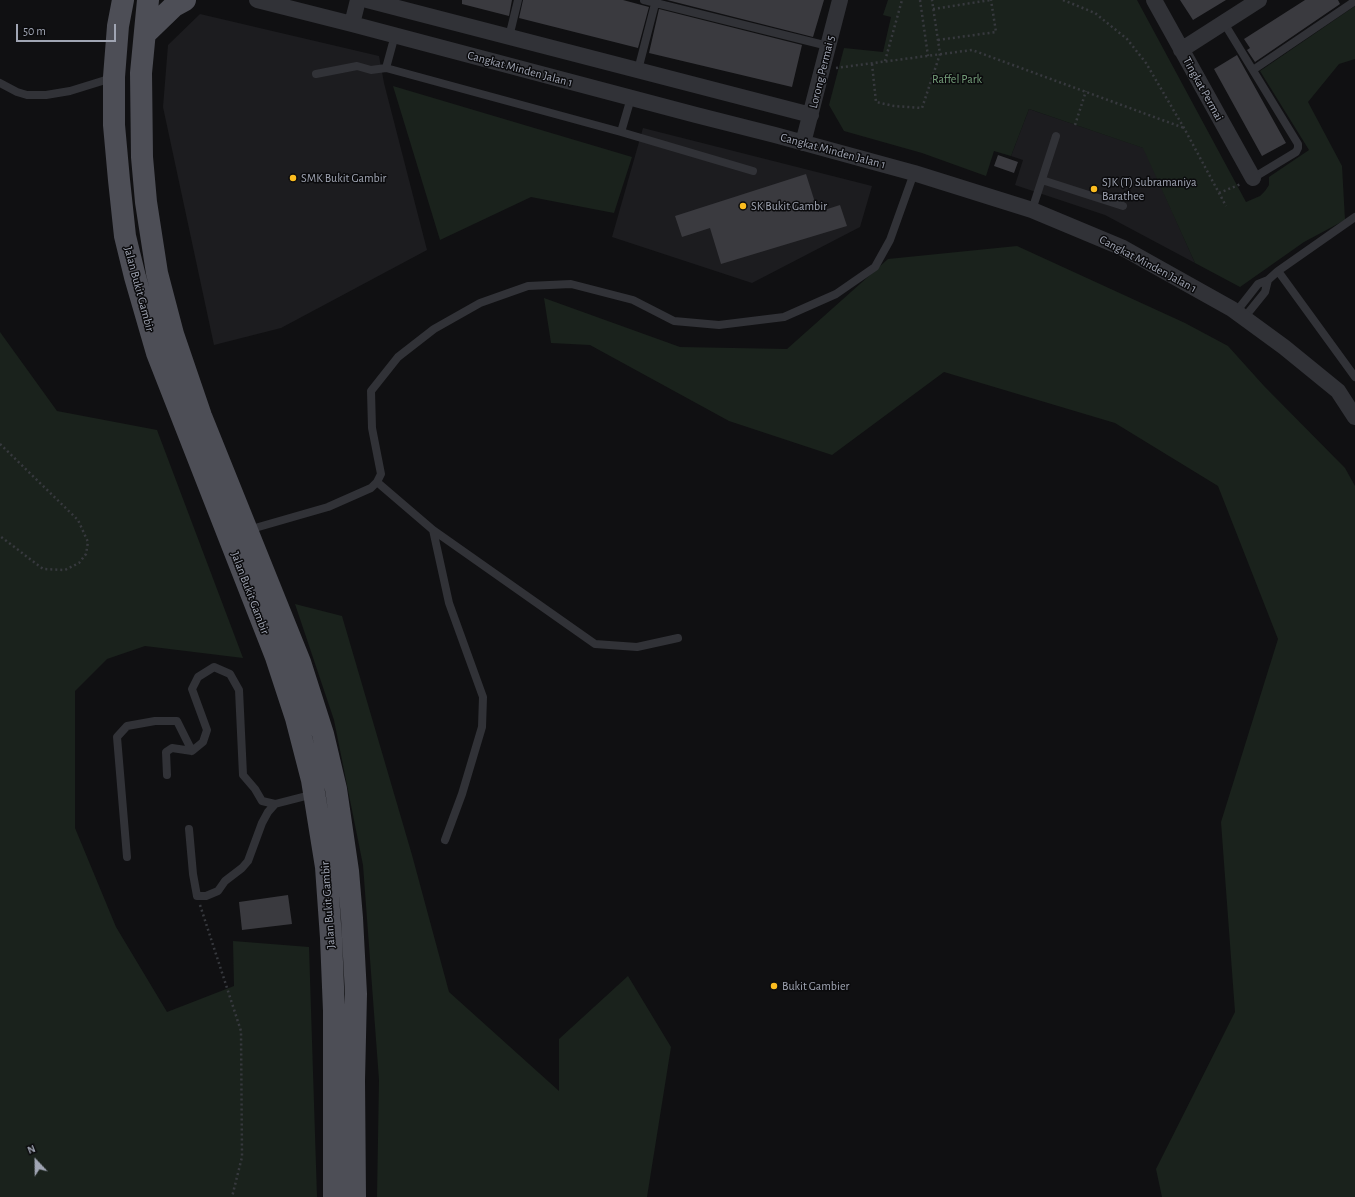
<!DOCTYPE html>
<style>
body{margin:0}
#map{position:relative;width:1355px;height:1197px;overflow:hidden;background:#101012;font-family:"Alegreya Sans",sans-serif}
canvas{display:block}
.north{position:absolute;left:16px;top:1141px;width:40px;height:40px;-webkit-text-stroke:3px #0b0b0d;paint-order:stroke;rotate:338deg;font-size:11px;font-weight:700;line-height:16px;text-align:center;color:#a0a5b3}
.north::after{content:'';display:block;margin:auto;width:14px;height:18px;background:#a0a5b3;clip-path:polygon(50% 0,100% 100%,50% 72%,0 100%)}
.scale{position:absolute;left:16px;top:24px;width:100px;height:18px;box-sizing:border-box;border:2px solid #a0a5b3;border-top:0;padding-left:5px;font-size:12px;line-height:14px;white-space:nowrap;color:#a0a5b3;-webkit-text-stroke:3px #0b0b0d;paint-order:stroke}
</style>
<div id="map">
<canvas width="1355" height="1197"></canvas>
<div class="north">N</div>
<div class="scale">50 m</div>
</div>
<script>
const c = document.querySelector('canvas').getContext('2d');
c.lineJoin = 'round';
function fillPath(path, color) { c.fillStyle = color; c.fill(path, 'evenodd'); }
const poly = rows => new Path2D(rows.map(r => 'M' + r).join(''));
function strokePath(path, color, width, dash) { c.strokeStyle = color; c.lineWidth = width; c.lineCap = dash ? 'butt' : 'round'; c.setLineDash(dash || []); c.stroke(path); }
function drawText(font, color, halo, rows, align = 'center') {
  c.font = font + ' "Alegreya Sans",sans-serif'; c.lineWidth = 3; c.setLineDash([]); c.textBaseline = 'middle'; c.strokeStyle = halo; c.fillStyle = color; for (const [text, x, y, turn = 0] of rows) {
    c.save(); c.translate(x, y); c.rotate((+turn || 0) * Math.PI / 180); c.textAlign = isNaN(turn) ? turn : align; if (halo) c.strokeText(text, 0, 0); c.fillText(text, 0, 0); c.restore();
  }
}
const built = poly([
 [200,14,379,56,384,83,427,250,281,328,214,345,163,107,168,45],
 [1029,109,1144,148,1195,263,1105,215,1015,185,1023,160,1011,156],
 [643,128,872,186,860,227,752,283,612,237]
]);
const green = poly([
 [888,0,1137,0,1246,202,1260,196,1265,191,1269,185,1269,177,1309,150,1260,71,1355,6,1355,59,1339,64,1308,102,1342,166,1345,220,1304,242,1240,287,1195,263,1143,148,1029,109,1011,156,994,151,986,176,922,153,844,131,829,105,844,48,883,52,891,17,883,15],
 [393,86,632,157,614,213,531,197,440,240],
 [1017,246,1185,323,1228,346,1264,386,1345,468,1355,486,1355,1197,1162,1197,1156,1169,1235,1012,1221,822,1278,639,1218,486,1115,423,944,372,832,455,729,421,590,345,551,343,544,298,680,347,787,349,888,259],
 [0,332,57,411,157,430,243,658,145,646,107,659,75,691,75,828,116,927,167,1012,234,986,233,941,309,947,317,1197,0,1197],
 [295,604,342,616,412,855,449,992,559,1091,559,1039,628,976,671,1047,647,1197,377,1197,379,1080,363,865,334,720]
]);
const building = poly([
 [462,0,512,0,509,16,462,4],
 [523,0,623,0,649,7,638,48,519,18],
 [667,0,824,0,813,37],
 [1180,0,1226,0,1193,20],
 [1305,0,1338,0,1340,4,1255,62,1247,50,1250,48,1244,39],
 [659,9,802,45,792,87,649,53],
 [1237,55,1286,143,1262,156,1214,69],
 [998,155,1018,162,1014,173,994,166],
 [806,174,818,212,840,205,847,226,721,264,710,228,682,237,675,216],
 [288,895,292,924,242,930,239,902]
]);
const path = poly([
 [920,0,928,56],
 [1063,0,1095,13,1127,39,1146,63,1184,128,1226,206],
 [933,9,991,0],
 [938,40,996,32,991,0],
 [885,61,902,0],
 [872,64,876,102,894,106,922,108,940,54,932,0],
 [836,68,972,50,1184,128],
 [1075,125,1086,91],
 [1219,193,1241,184],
 [0,444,78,520,88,542,86,554,79,563,65,570,43,569,0,536],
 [200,905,241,1031,242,1157,232,1197]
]);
const service = poly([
 [644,0,828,46],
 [1224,23,1298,144,1298,148,1296,152,1253,178],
 [395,35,386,68,621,132,631,98],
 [509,37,518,0],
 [638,70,656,0],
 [1253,70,1355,1],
 [316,74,357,66,371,70,386,68],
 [0,83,17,92,27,95,46,95,70,91,112,78],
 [621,132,753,171],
 [1042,180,1123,206],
 [1032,210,1056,136],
 [1278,271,1355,377],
 [1236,312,1258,284,1268,280,1278,271,1355,217],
 [1244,318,1265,292,1268,280],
 [377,482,433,530,449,603,483,697,482,727,462,794,445,840],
 [248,530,328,507,371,488,377,482,381,474,372,428,371,391,398,357,434,329,480,303,528,286,571,284,633,300,674,321,719,325,784,317,836,294,875,267,890,240,914,173],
 [433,530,595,644,637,647,678,638],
 [167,775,166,752,172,748,192,751,203,742,207,730,192,689,198,677,214,667,230,674,239,690,243,775,255,789,262,801,275,804],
 [189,829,193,874,197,896,206,896,218,891,225,881,242,868,248,861,262,823,268,812,275,804,314,794],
 [127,857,117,737,127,726,155,721,177,721,192,751]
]);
const minor = poly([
 [257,0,352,24,696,115,775,135,914,173,1032,210,1123,248,1232,309,1284,347,1338,391,1355,417],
 [367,0,811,115],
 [1154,0,1253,178],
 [352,24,358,0],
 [1181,50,1259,0],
 [803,143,840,0]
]);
const primary = poly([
 [123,0,118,26,114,77,114,125,119,180,125,236,135,277,157,353,276,657,296,718,312,780,326,867,331,938,334,1011,334,1197],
 [148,0,141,73,142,157,146,202,157,273,173,334,201,416,300,662,323,734,336,789,348,871,352,918,356,994,354,1080,355,1197],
 [145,34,174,6,185,0]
]);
const markers = [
 [293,178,4,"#fbbc1f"],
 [1094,189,4,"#fbbc1f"],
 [743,206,4,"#fbbc1f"],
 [774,986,4,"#fbbc1f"]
];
const streetNames = [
 ["Cangkat Minden Jalan 1",520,69,15],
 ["Lorong Permai 5",822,72,-76],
 ["Tingkat Permai",1203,89,61],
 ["Cangkat Minden Jalan 1",833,151,15],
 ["Cangkat Minden Jalan 1",1148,264,28],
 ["Jalan Bukit Gambir",139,289,75],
 ["Jalan Bukit Gambir",250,593,69],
 ["Jalan Bukit Gambir",328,905,-94]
];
const parkNames = [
 ["Raffel Park",957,79]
];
const poiNames = [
 ["SMK Bukit Gambir",301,178],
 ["SJK (T) Subramaniya",1102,182],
 ["Barathee",1102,196],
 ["SK Bukit Gambir",751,206],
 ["Bukit Gambier",782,986]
];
fillPath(built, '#1c1c1f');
fillPath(green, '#1a221c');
fillPath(building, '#3a3a3f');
strokePath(path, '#37393e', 2.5, [2, 3]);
strokePath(service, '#313237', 8);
strokePath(minor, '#313237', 16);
strokePath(primary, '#4d4e56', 22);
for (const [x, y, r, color] of markers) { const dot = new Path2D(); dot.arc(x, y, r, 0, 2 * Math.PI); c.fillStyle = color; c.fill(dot); strokePath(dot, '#0b0b0d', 1.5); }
drawText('12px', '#a0a5b3', '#0b0b0d', streetNames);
drawText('12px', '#76a07b', '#0b0b0d', parkNames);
drawText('12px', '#a0a5b3', '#0b0b0d', poiNames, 'left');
</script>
